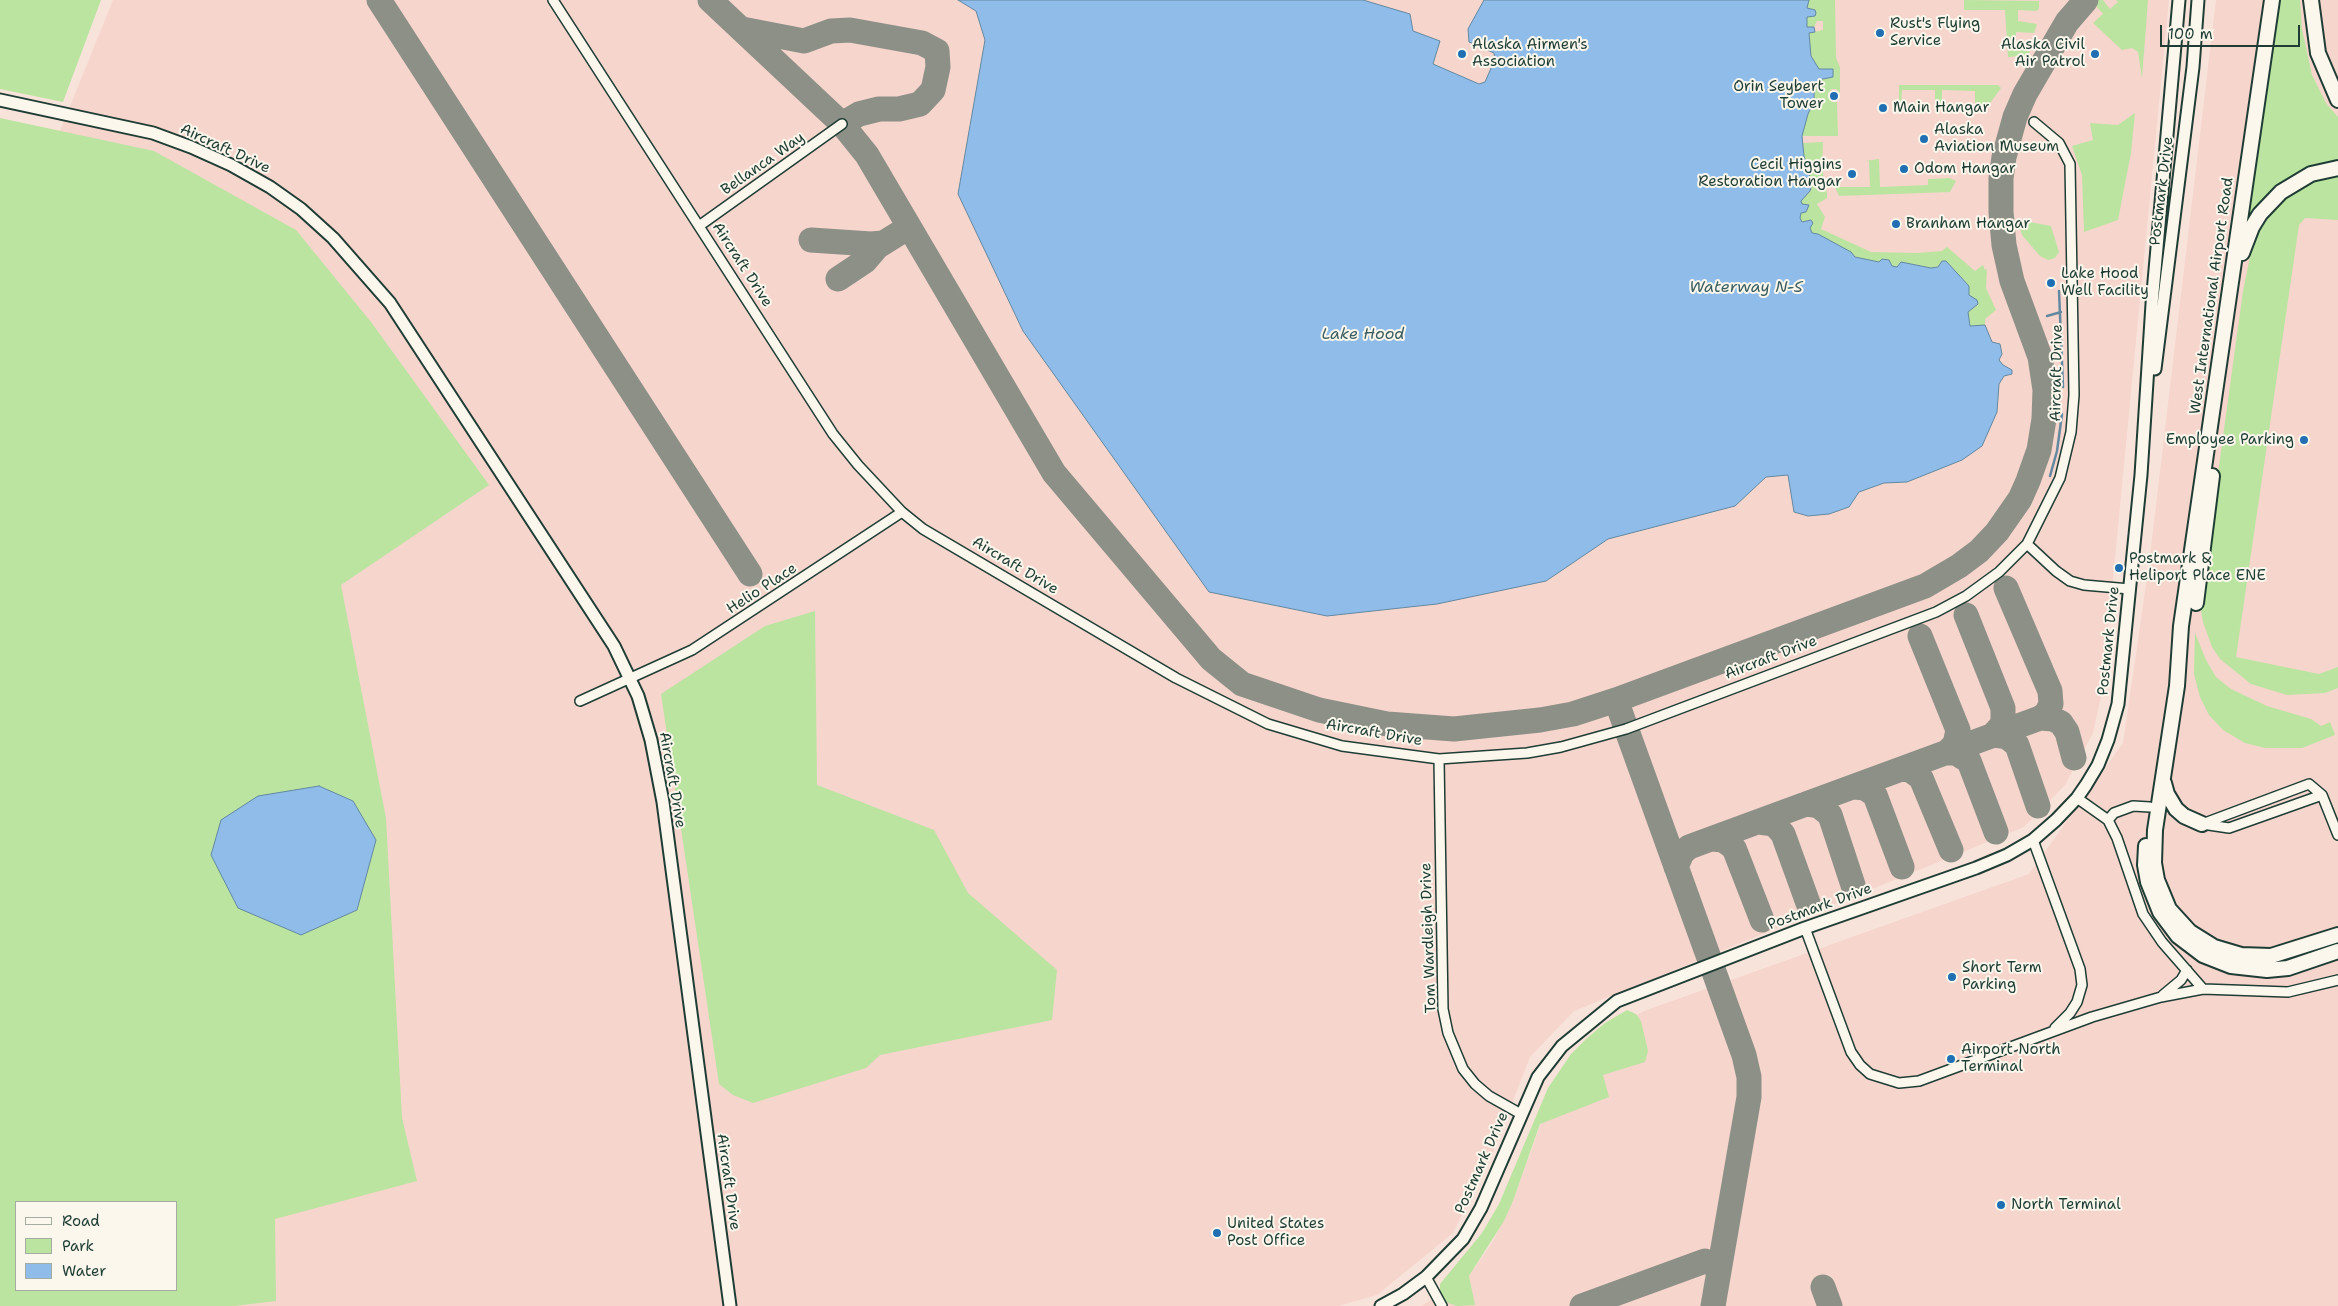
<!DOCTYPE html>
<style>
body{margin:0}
#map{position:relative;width:2338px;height:1306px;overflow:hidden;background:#f8e3da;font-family:"Shantell Sans",sans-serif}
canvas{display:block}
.legend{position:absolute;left:15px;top:1201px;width:162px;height:90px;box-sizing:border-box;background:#fbf7ec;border:1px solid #a3ada2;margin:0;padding:6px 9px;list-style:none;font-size:15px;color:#1f3d34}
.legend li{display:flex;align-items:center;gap:10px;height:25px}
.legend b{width:25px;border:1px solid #a3ada2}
.scale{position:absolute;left:2160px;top:25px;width:140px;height:22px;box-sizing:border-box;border:2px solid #1f3d34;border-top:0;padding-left:6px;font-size:15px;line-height:18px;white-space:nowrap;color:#1f3d34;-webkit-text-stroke:4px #fbf7ec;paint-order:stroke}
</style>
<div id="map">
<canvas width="2338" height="1306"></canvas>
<ul class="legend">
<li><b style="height:6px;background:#fbf7ec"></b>Road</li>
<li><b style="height:14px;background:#bbe4a0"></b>Park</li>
<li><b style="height:14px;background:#90bce9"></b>Water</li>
</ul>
<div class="scale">100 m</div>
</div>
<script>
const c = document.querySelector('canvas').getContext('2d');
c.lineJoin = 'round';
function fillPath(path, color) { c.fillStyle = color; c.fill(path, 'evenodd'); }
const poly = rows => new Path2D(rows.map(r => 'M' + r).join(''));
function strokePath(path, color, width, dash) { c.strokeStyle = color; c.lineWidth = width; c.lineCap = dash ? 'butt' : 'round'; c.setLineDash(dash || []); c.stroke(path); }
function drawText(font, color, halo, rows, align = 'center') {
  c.font = font + ' "Shantell Sans",sans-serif'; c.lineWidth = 4; c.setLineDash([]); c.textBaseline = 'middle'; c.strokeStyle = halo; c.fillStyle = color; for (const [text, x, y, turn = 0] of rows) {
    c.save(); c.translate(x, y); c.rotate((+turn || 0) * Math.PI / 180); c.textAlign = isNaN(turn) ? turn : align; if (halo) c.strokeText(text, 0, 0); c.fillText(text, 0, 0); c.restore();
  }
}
const built = poly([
 [113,0,2169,0,2102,692,2093,733,2065,785,2024,827,1574,1011,1530,1057,1492,1155,1453,1233,1377,1295,1338,1306,0,1306,56,141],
 [16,1202,176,1202,176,1290,16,1290],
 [2216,0,2338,0,2338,1306,1421,1306,1469,1276,1493,1241,1513,1201,1548,1104,1584,1044,1644,1011,2029,874,2123,743,2149,564]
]);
const green = poly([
 [0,0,101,0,63,102,0,89],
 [1809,0,1835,0,1836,58,1840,67,1840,93,1836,89,1832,89,1828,93,1828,97,1832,102,1837,102,1838,136,1802,136,1808,114,1814,102,1814,94,1818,80,1833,77,1819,69,1811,56,1809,33,1823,30,1823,21,1817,21,1814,27,1807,27,1807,17,1815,10,1807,8],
 [1964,0,2039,1,2039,9,2036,11,2018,10,2018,21,2037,24,2034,33,2016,32,2016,42,2031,43,2027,63,2020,56,2008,57,2005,10,1964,10],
 [2098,0,2103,0,2110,9,2118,2,2116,0,2148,0,2142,78,2138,52,2132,48,2122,50,2093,23,2103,14,2097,7,2096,2],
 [2278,0,2300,0,2302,29,2312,75,2326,103,2338,117,2338,163,2298,175,2285,181,2262,202,2246,226],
 [1899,85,1998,85,2001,88,1988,106,1978,106,1978,109,1986,109,1983,113,1975,113,1975,91,1942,90,1942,105,1935,105,1935,90,1902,90,1901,105,1899,105],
 [2135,113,2131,153,2118,220,2084,232,2082,175,2072,146,2093,140,2090,123,2118,125],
 [0,118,154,151,296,230,371,322,489,485,341,585,386,818,402,1118,417,1181,275,1219,276,1301,234,1306,0,1306],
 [16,1202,176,1202,176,1290,16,1290],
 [1823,142,1822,168,1827,194,1827,198,1817,204,1825,217,1821,229,1871,252,1918,253,1942,251,1947,247,1975,271,1983,265,1985,270,1987,269,1986,288,1996,310,1985,319,1985,325,1970,327,1968,312,1978,305,1969,295,1969,286,1946,261,1938,267,1931,268,1902,262,1897,267,1892,266,1889,260,1882,259,1879,262,1855,257,1850,252,1818,234,1812,233,1810,228,1813,223,1811,220,1802,222,1800,218,1801,201,1810,191,1812,184,1804,156,1803,143],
 [1879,159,1880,187,1928,185,1928,179,1931,179,1949,178,1956,181,1950,192,1839,196,1835,187,1870,187,1869,161,1865,161],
 [2338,174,2338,220,2305,218,2299,225,2236,657,2319,674,2338,667,2338,688,2325,693,2287,695,2251,684,2220,659,2212,647,2203,622,2200,604,2243,291,2254,237,2263,221,2283,199,2313,179],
 [2030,222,2051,226,2059,252,2055,258,2048,260,2040,256,2022,235,2020,228,2022,223],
 [815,611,817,785,934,830,968,893,1057,970,1052,1020,880,1055,866,1068,753,1103,733,1095,719,1084,661,694,765,626],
 [2195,633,2206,660,2216,677,2231,689,2267,706,2311,719,2321,726,2330,722,2335,735,2302,748,2265,748,2245,743,2223,730,2209,715,2200,697,2194,674],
 [1627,1010,1636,1014,1641,1021,1648,1051,1645,1062,1603,1075,1609,1097,1540,1124,1513,1201,1504,1221,1469,1276,1475,1305,1457,1306,1445,1302,1440,1292,1440,1284,1482,1233,1499,1204,1548,1088,1571,1054,1586,1039,1605,1023]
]);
const water = poly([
 [958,0,1363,0,1410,14,1413,31,1440,41,1433,64,1479,84,1485,82,1495,59,1494,53,1469,42,1468,29,1484,0,1809,0,1807,8,1815,10,1816,13,1815,16,1807,17,1807,27,1814,27,1815,32,1809,33,1811,56,1819,69,1833,69,1833,77,1818,80,1814,94,1814,102,1808,114,1802,136,1804,156,1812,184,1810,191,1801,201,1802,204,1809,205,1806,212,1801,213,1800,218,1802,222,1811,220,1813,223,1810,228,1812,233,1818,234,1851,252,1855,257,1879,262,1882,259,1889,260,1892,266,1897,267,1901,262,1931,268,1938,267,1942,261,1946,261,1969,286,1969,295,1977,300,1978,304,1968,312,1970,326,1985,325,1992,342,2000,344,2002,354,1999,360,2003,365,2012,370,2012,374,2004,376,1999,384,1997,412,1982,446,1962,460,1907,482,1884,483,1859,492,1849,507,1829,514,1808,516,1794,512,1788,475,1766,477,1735,506,1608,539,1546,581,1437,604,1327,616,1209,592,1023,331,958,194,985,40,976,11,958,0],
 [319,786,353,801,376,840,357,910,301,935,238,908,211,855,221,820,258,796,319,786]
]);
const stream = poly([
 [2059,291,2063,387],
 [2047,316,2061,312],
 [2050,476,2057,451,2062,414]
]);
const taxiway = poly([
 [379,0,750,574],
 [710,0,842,124,867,155,1054,473,1211,659,1242,684,1319,710,1387,724,1454,729,1540,720,1573,714,1616,700,1925,586,1959,566,1979,551,1997,532,2020,499,2028,481,2039,450,2044,419,2045,390,2040,357,2012,281,2004,245,2001,212,2001,178,2004,157,2015,117,2025,94,2067,22,2086,0],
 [742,29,804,41,831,31,850,30,922,43,937,51,938,67,933,90,920,104,899,109,879,109,859,114,842,124],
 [811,240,871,244,883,243],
 [838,279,865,261,877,247,909,227],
 [2006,588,2050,691,2051,704,2046,714,2040,718],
 [1966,615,2003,708,2003,724,1993,735],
 [1920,636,1958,730,1955,744,1946,753],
 [1616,700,1744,1055,1749,1077,1749,1097,1713,1306],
 [1993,735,2007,737,2017,745,2038,806],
 [1946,753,1956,753,1969,761,1996,832],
 [1901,769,1910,770,1921,778,1951,850],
 [1854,787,1865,788,1875,795,1902,867],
 [1806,804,1819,806,1830,815,1853,885],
 [1759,822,1774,824,1783,834,1808,903],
 [1713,839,1723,840,1734,848,1762,920],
 [1676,867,1682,853,1689,847,2040,718,2053,719,2061,723,2067,732,2074,758],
 [1823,1287,1830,1306],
 [1582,1306,1705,1261,1716,1265,1719,1271]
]);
const street = poly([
 [553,0,833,434,858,465,902,512,923,529,1176,678,1268,724,1342,746,1439,759,1527,753,1561,747,1626,729,1936,612,1966,596,1999,572,2027,544,2060,478,2071,432,2074,395,2070,164,2059,143,2034,122],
 [699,226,842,124],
 [2027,544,2056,571,2070,581,2084,585,2130,589],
 [580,701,692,650,902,512],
 [1439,759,1443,1009,1448,1033,1463,1069,1475,1084,1489,1096,1521,1114],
 [2077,798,2108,820,2117,838,2143,914,2162,942,2203,989],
 [2108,820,2114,813,2133,806,2150,807],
 [2202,824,2309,784,2322,795,2338,835],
 [2202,824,2229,828,2322,795],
 [2033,840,2080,969,2082,985,2077,1002,2070,1013,2055,1028],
 [1805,928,1851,1052,1860,1065,1870,1074,1899,1083,1919,1081,2092,1017,2161,997,2203,989,2288,992,2338,980],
 [2163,995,2181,980,2187,970],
 [1426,1277,1442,1306]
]);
const secondary = poly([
 [0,100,153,133,191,147,231,165,270,187,301,209,333,238,390,303,614,646,638,696,651,740,663,802,730,1306],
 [2155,369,2193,67,2198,0],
 [1381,1306,1403,1294,1426,1277,1463,1239,1481,1208,1538,1077,1562,1046,1617,1001,1805,928,1976,868,2007,855,2033,840,2056,820,2077,798,2086,785,2098,765,2108,740,2118,704,2120,684,2141,475,2152,304,2179,0]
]);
const primary = poly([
 [2272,0,2181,626,2177,686,2155,830,2154,863,2157,880,2169,909,2190,932,2214,947,2241,955,2271,956,2338,935],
 [2311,0,2318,53,2338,100],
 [2242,253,2252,227,2260,214,2281,192,2311,174,2338,168],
 [2196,603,2212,476],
 [2164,783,2167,794,2176,809,2184,816,2202,824],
 [2146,846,2145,865,2148,882,2160,912,2178,936,2203,955,2231,966,2267,970,2288,968,2338,951]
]);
const markers = [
 [1880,33,5,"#1f6fb2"],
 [1462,54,5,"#1f6fb2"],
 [2095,54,5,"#1f6fb2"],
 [1834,96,5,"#1f6fb2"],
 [1883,108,5,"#1f6fb2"],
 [1924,139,5,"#1f6fb2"],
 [1904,169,5,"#1f6fb2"],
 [1852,174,5,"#1f6fb2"],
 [1896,224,5,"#1f6fb2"],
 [2051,283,5,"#1f6fb2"],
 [2304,440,5,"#1f6fb2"],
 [2119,568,5,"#1f6fb2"],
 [1952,977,5,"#1f6fb2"],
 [1951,1059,5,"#1f6fb2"],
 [2001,1205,5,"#1f6fb2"],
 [1217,1233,5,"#1f6fb2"]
];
const poiNames = [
 ["Rust's Flying",1890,24],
 ["Service",1890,41],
 ["Alaska Airmen's",1472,45],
 ["Association",1472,62],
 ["Alaska Civil",2085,45,"right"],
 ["Air Patrol",2085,62,"right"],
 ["Orin Seybert",1824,87,"right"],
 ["Tower",1824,104,"right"],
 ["Main Hangar",1893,108],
 ["Alaska",1934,130],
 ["Aviation Museum",1934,147],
 ["Cecil Higgins",1842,165,"right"],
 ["Restoration Hangar",1842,182,"right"],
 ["Odom Hangar",1914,169],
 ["Branham Hangar",1906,224],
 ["Lake Hood",2061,274],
 ["Well Facility",2061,291],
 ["Employee Parking",2294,440,"right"],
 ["Postmark &",2129,559],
 ["Heliport Place ENE",2129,576],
 ["Short Term",1962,968],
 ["Parking",1962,985],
 ["Airport North",1961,1050],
 ["Terminal",1961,1067],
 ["North Terminal",2011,1205],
 ["United States",1227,1224],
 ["Post Office",1227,1241]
];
const streetNames = [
 ["Aircraft Drive",225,149,25],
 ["Bellanca Way",763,164,-35],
 ["Postmark Drive",2162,191,-83],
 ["Aircraft Drive",742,265,57],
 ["West International Airport Road",2212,296,-82],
 ["Aircraft Drive",2057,373,-89],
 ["Aircraft Drive",1015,566,31],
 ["Helio Place",762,589,-33],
 ["Postmark Drive",2109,641,-84],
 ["Aircraft Drive",1771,658,-21],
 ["Aircraft Drive",1374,733,10],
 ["Aircraft Drive",672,780,80],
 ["Postmark Drive",1820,907,-20],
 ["Tom Wardleigh Drive",1429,938,-92],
 ["Postmark Drive",1482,1163,-66],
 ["Aircraft Drive",728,1182,82]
];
const waterNames = [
 ["Waterway N-S",1746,288],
 ["Lake Hood",1363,335]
];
fillPath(built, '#f6d5cd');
fillPath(green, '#bbe4a0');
fillPath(water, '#90bce9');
strokePath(water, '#6389a1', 1);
strokePath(stream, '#6389a1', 2.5);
strokePath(taxiway, '#8c9087', 25);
strokePath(street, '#1f3d34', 12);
strokePath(secondary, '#1f3d34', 15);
strokePath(primary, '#1f3d34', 18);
strokePath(street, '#fbf7ec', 9);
strokePath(secondary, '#fbf7ec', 11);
strokePath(primary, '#fbf7ec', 14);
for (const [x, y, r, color] of markers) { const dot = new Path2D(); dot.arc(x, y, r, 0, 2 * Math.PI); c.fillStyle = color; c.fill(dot); strokePath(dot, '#fbf7ec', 2); }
drawText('15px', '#1f3d34', '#fbf7ec', poiNames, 'left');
drawText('15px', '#1f3d34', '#fbf7ec', streetNames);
drawText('italic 16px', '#3b5d61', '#fbf7ec', waterNames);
</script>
